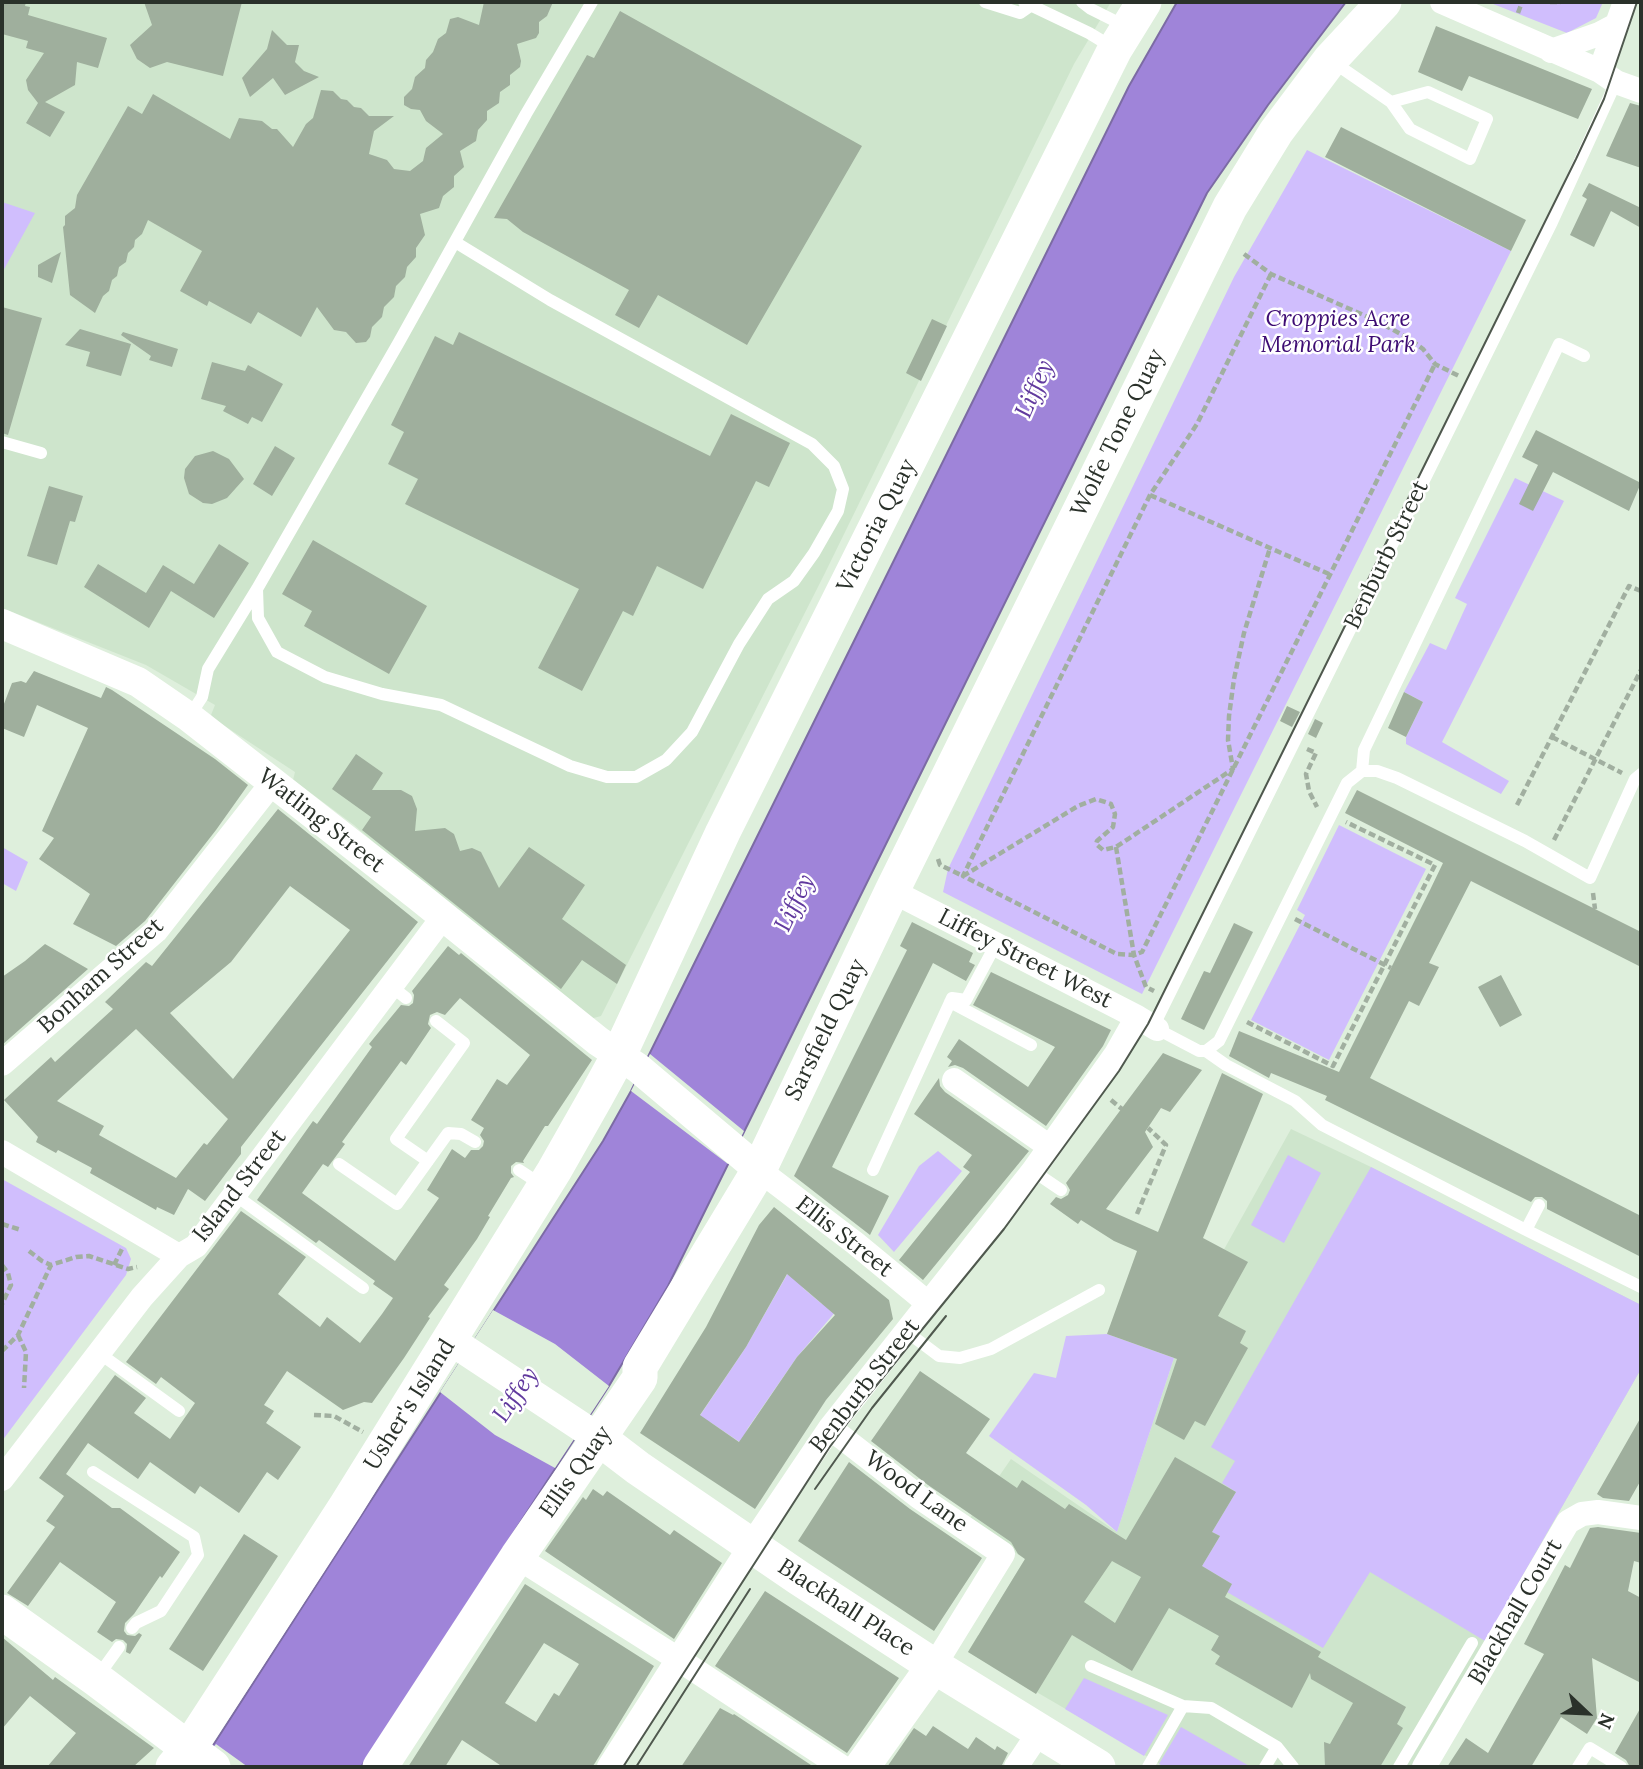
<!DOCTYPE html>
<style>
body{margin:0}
#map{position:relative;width:1643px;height:1769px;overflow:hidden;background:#deefdc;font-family:Lora,serif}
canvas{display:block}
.frame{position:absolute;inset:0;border:4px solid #2a312a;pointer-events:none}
.north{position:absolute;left:1552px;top:1678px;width:70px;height:70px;-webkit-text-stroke:5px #fff;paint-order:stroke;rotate:113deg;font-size:19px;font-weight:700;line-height:28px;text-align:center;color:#2a312a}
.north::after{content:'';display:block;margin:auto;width:24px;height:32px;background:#2a312a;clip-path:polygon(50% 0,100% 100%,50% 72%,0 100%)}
</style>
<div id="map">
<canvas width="1643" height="1769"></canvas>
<div class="frame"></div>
<div class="north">N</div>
</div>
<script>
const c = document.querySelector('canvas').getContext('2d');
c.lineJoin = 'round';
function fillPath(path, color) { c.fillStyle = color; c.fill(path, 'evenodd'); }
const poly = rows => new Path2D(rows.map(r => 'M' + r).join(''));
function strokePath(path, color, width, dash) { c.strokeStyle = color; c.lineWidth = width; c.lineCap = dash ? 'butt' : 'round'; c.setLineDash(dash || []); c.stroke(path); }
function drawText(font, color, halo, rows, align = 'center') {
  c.font = font + ' Lora,serif'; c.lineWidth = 5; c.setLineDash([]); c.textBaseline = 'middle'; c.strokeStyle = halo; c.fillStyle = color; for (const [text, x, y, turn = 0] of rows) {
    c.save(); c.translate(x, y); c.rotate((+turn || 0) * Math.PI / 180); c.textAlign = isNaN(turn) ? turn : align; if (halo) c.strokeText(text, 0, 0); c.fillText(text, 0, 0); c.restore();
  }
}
const built = poly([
 [2,2,1111,2,1074,64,824,575,601,1016,590,1019,445,905,354,825,293,780,295,772,214,719,211,715,215,705,146,665,2,608],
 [1291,1129,1371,1167,1641,1305,1641,1369,1413,1767,1165,1767,968,1652,978,1635,983,1639,986,1634,981,1631,1025,1559,968,1521,1011,1459,1117,1532,1174,1358,1207,1280]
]);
const green = poly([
 [1488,2,1603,2,1596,18,1567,33],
 [1307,150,1511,251,1142,994,943,892,948,869,1234,277],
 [2,202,35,213,2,273],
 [1515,478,1564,501,1442,742,1509,781,1501,794,1406,744,1406,737,1423,702,1404,692,1430,643,1446,650,1467,604,1455,598],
 [1339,825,1426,869,1329,1060,1251,1020,1305,915,1297,910],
 [2,847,28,862,16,891,2,883],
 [938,1151,962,1171,894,1252,878,1235,919,1166],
 [1288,1155,1321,1173,1284,1243,1251,1225],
 [1371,1167,1641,1305,1641,1369,1485,1641,1370,1572,1323,1648,1227,1592,1232,1584,1202,1566,1220,1536,1212,1532,1236,1492,1222,1483,1235,1461,1211,1447],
 [2,1179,126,1248,131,1259,126,1275,2,1441],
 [797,1257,803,1288,822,1304,848,1297,797,1357,748,1428,741,1443,710,1422,695,1423,746,1347],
 [1107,1334,1174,1358,1117,1532,1086,1505,989,1436,1034,1373,1056,1378,1066,1336],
 [1084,1678,1168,1715,1144,1756,1065,1709],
 [1181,1727,1251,1767,1165,1767,1159,1764]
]);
const water = poly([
 [1177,2,1346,2,1268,105,1207,193,668,1286,609,1386,361,1767,199,1767,603,1141,631,1091,1129,86,1177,2]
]);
const pier = poly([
 [650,1054,744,1131,728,1164,631,1091],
 [493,1310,555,1344,609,1386,555,1468,495,1435,440,1392],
 [216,1744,248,1767,199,1767]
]);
const building = poly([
 [2,2,26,2,25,6,30,7,28,15,107,38,98,68,77,62,75,85,45,102,65,112,50,137,26,123,38,103,28,90,26,80,44,53,26,48,28,41,2,34],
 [144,2,242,2,223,76,167,62,150,68,137,59,130,45,152,25],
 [484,2,553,2,547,16,539,22,539,33,536,38,517,44,521,61,520,67,510,75,510,85,500,92,499,103,487,111,487,120,478,130,476,141,460,151,464,167,454,176,454,187,443,196,439,208,420,214,425,235,416,248,416,257,407,267,405,277,396,286,394,297,384,307,382,317,372,327,370,337,366,342,356,343,346,332,334,330,317,307,301,337,258,312,251,324,209,301,207,306,180,291,202,251,148,220,142,234,135,240,134,247,128,253,126,262,119,267,117,276,112,280,109,291,103,296,95,313,70,295,63,227,65,225,65,216,75,208,77,195,128,106,142,114,153,94,230,139,239,118,262,121,272,129,277,129,293,147,306,124,313,118,321,90,333,91,341,99,347,100,354,107,361,108,369,116,394,116,374,131,369,154,387,160,394,169,410,171,423,161,426,148,443,134,426,121,420,110,411,109,404,105,404,97,412,89,415,77,425,68,426,60,433,52,438,39,446,33,450,19,458,17,479,25],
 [620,11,862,146,747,345,658,295,639,328,615,315,629,290,523,232,507,219,494,218,587,55,594,58],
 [1436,26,1592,89,1578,119,1469,76,1462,91,1418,72],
 [272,30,287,45,299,45,295,62,304,71,319,77,285,95,273,78,250,97,242,78,267,49],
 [1630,103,1641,106,1641,168,1606,156],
 [1341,127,1526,220,1511,251,1325,157],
 [1589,183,1641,208,1641,228,1611,211,1594,247,1570,235,1587,199,1582,196],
 [61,252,52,283,38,277,38,265],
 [2,307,42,318,8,435,2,433],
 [932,319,947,326,921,381,906,373],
 [80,329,131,344,121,376,86,366,90,352,65,345],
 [123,332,178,349,172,367,149,360,151,356,121,335],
 [459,332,710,456,731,414,790,443,769,487,756,481,703,589,657,566,633,616,623,611,582,691,538,668,579,589,405,504,418,479,388,464,404,432,391,425,435,336,453,345],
 [212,362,245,371,248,365,283,384,262,422,252,417,248,424,223,411,226,406,201,399],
 [1536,430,1641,483,1629,511,1553,472,1533,511,1519,504,1538,465,1522,457],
 [275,446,295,458,272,496,253,484],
 [213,451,229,459,244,479,227,498,212,504,203,503,189,494,184,478,185,469,195,456],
 [49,486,83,496,75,522,70,521,57,565,27,556],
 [313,540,427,606,389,674,304,626,312,611,282,594],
 [219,544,249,563,214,618,171,591,149,628,84,587,98,564,146,593,163,565,194,584],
 [34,671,101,698,106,687,112,690,215,759,248,785,216,830,145,921,116,946,73,924,90,894,39,859,54,838,42,831,88,728,37,705,24,737,2,728,2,709,12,683,21,681,26,683],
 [1404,692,1423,702,1406,737,1388,728],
 [1287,706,1300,712,1292,727,1280,721],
 [1315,719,1323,723,1316,738,1308,734],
 [356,754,383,773,372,790,401,790,412,796,417,809,415,831,445,828,454,834,460,851,472,848,481,852,499,888,529,847,585,885,562,919,626,965,617,984,582,960,561,989,362,830,371,817,332,789],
 [1357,790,1641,932,1641,967,1471,881,1429,963,1439,967,1419,1006,1409,1001,1370,1078,1641,1216,1641,1257,1547,1209,1547,1201,1542,1197,1535,1197,1531,1202,1325,1100,1327,1096,1271,1073,1269,1078,1229,1056,1239,1031,1339,1072,1430,890,1443,863,1345,813],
 [278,809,418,922,241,1147,241,1154,205,1201,188,1189,174,1215,157,1207,156,1210,90,1173,92,1168,58,1150,56,1153,36,1142,38,1137,4,1100,51,1057,55,1062,113,1009,105,1002,146,962,152,966],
 [290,886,350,930,233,1079,170,1013,231,962],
 [136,1029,228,1119,207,1145,204,1143,176,1178,99,1135,104,1126,57,1101],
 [912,922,973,953,969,962,975,965,966,981,933,963,832,1167,889,1196,870,1235,794,1176,907,950,900,946],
 [1234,923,1253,932,1204,1030,1181,1019,1204,971,1210,973],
 [45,944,88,969,2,1045,2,977,25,961],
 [448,946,459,955,461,953,592,1060,548,1126,545,1126,523,1161,524,1163,516,1162,511,1166,511,1173,514,1177,511,1178,488,1216,490,1217,477,1239,444,1285,449,1289,428,1317,430,1318,404,1358,372,1403,364,1402,343,1410,287,1371,264,1405,274,1411,266,1423,301,1447,278,1480,267,1472,239,1513,200,1486,195,1494,150,1462,138,1479,88,1443,66,1474,112,1508,120,1508,180,1552,162,1578,160,1576,134,1614,125,1623,124,1631,127,1635,135,1636,139,1633,142,1635,130,1654,126,1652,127,1644,123,1640,116,1639,112,1642,97,1632,116,1602,60,1562,28,1606,7,1593,55,1527,46,1521,64,1496,39,1478,115,1375,146,1398,134,1413,170,1439,195,1403,161,1377,156,1384,126,1362,241,1211,306,1257,278,1294,320,1327,327,1317,360,1343,382,1314,393,1298,373,1284,375,1281,319,1240,316,1243,257,1200,313,1121,317,1124,372,1047,369,1044,401,1005,409,1006,413,1003,414,995,412,991],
 [460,998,530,1055,507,1085,497,1079,471,1120,484,1128,480,1135,484,1141,483,1146,479,1150,471,1150,465,1158,452,1149,427,1190,439,1198,395,1261,302,1193,323,1164,328,1167,345,1144,342,1142,401,1061,406,1065,431,1028,428,1024,430,1015,437,1012,445,1015],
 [991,972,1111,1030,1103,1046,1046,1126,963,1068,955,1065,948,1067,952,1061,947,1057,959,1039,1028,1087,1055,1047,973,1005],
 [1501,975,1522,1015,1500,1027,1478,987],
 [1163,1053,1202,1070,1170,1112,1161,1108,1145,1132,1153,1147,1106,1209,1158,1232,1222,1073,1263,1094,1203,1238,1248,1262,1218,1316,1246,1331,1240,1343,1248,1348,1205,1426,1195,1421,1184,1440,1155,1424,1177,1359,1107,1334,1137,1251,1114,1241,1081,1220,1078,1224,1050,1204,1056,1197,1061,1199,1068,1195,1070,1190,1066,1183],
 [939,1078,940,1086,945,1092,1029,1151,923,1280,899,1260,970,1172,963,1167,972,1155,914,1114],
 [774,1207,889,1300,893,1319,826,1400,755,1509,640,1433,706,1327,759,1225],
 [787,1274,835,1315,797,1357,739,1442,700,1415,746,1347],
 [920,1371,990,1419,966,1453,1017,1488,1022,1480,1065,1509,1069,1504,1126,1540,1175,1457,1236,1492,1212,1532,1220,1536,1202,1566,1232,1584,1225,1597,1321,1652,1318,1657,1406,1707,1397,1724,1403,1728,1380,1767,1325,1767,1324,1742,1330,1744,1353,1703,1311,1679,1310,1673,1292,1708,1215,1664,1220,1656,1211,1650,1219,1636,1169,1608,1132,1671,1072,1635,1036,1694,968,1652,1025,1559,1018,1554,1011,1542,928,1485,871,1441],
 [1112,1561,1141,1577,1115,1623,1084,1602],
 [1641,1417,1641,1480,1629,1501,1603,1498,1597,1494],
 [849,1462,910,1509,982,1558,934,1631,798,1541],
 [593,1489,603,1496,607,1491,670,1535,674,1530,722,1563,674,1639,545,1551,583,1497,586,1500],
 [1598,1527,1641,1533,1641,1563,1634,1561,1628,1591,1641,1598,1641,1683,1592,1658,1597,1718,1587,1734,1561,1717,1531,1767,1447,1767,1466,1738,1488,1753,1544,1654,1524,1644,1565,1565,1570,1568,1590,1528],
 [244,1534,278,1556,203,1671,169,1649],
 [525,1584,654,1666,595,1763,592,1767,503,1767,462,1740,445,1767,408,1767],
 [544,1643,579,1664,559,1696,554,1693,536,1722,505,1703],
 [765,1591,899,1678,847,1753,715,1666],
 [2,1637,53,1680,55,1677,154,1748,133,1767,47,1767,76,1733,30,1696,2,1729],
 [1641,1707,1641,1767,1630,1767,1626,1760,1615,1753],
 [720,1708,733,1715,734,1714,811,1765,809,1767,681,1767],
 [933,1726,968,1749,976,1737,995,1750,997,1746,1008,1753,1001,1767,887,1767,914,1728,926,1736]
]);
const path = poly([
 [1550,2,1561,2],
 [1518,13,1522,2],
 [1244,254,1271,274,1377,321,1408,338,1423,349,1435,364,1459,376],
 [1271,274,1197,424,1150,495,963,876,1117,954,1134,955,1142,952,1435,364],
 [1150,495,1329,574],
 [1552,737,1622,773],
 [1307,749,1316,753,1306,774,1309,791,1317,807],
 [1517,805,1629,586,1641,591],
 [1554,840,1641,670],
 [1116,847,1134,955,1146,987,1154,991],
 [938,859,940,865,963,876,1078,806,1096,799,1111,804,1115,814,1113,827,1097,841,1096,844,1103,850,1116,847,1233,769,1228,740,1229,716,1234,679,1244,633,1270,548],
 [1593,893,1595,909],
 [1295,919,1391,968],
 [1247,1022,1333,1066,1435,865,1346,822],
 [1111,1100,1122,1109],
 [1137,1214,1166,1145,1148,1128],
 [2,1224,21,1230],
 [29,1251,42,1261,51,1265],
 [2,1265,8,1273,11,1285,2,1304],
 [114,1265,123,1247],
 [18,1335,26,1352,24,1388],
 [2,1351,18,1335,51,1265,76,1257,89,1256,128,1269,137,1267],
 [314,1415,334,1416,363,1432]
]);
const service = poly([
 [985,2,1020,13,1030,6],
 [1024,2,1089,33,1112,47],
 [1082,2,1091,9,1127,27],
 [1333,62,1391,102,1410,129,1470,159,1487,119,1428,92,1391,102],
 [2,442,41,453],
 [257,589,258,618,277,652,325,677,382,694,441,705,570,766,607,777,636,777,666,760,692,732,739,644,768,599,794,581,814,553,838,511,843,489,834,466,812,444,550,300,455,242],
 [189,717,202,697,208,669,257,589,399,342,526,114,592,2],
 [1362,771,1364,750,1559,344,1584,356],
 [391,986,406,998],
 [950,1002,1031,1045],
 [1153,1027,1552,222,1616,82],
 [1157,1029,1199,1051,1206,1051,1219,1041,1347,783,1362,771,1377,771,1397,778,1525,841,1590,878,1635,779,1641,774],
 [1206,1051,1226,1065,1295,1101,1322,1125,1526,1230,1641,1287],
 [428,1161,396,1139,464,1043,436,1021],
 [339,1164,397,1204,448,1133,461,1134,475,1142],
 [519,1170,542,1185],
 [873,1170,952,998,966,1000,996,944],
 [1033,1171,1061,1190],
 [235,1195,363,1288],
 [1526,1230,1539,1205],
 [907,1332,939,1356,960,1358,991,1349,1099,1290],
 [99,1353,179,1411],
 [93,1472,194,1537,198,1555,161,1611,136,1623,132,1628],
 [1091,1666,1183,1706],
 [96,1679,119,1647],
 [1277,1747,1293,1767],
 [1148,1767,1183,1706,1211,1708,1277,1747,1265,1767],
 [1399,1767,1472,1643],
 [1578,1767,1590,1748,1621,1767]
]);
const minor = poly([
 [1442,2,1600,71,1616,82,1641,91],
 [1551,51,1599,34,1618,24],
 [1600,71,1625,2],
 [892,891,1137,1017,1157,1029],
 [2,1064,156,931,272,783],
 [954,1080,1050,1147],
 [2,1152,179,1256],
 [759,1170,855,1243,929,1304],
 [830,1428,919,1497,1003,1554,934,1666],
 [2,1479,142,1297,179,1256,196,1246,443,917],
 [517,1557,678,1659,842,1767],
 [609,1767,751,1545,830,1428,1033,1171,1116,1054,1137,1017],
 [1016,1767,1040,1731],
 [1424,1767,1568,1522,1582,1514,1598,1512,1641,1518]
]);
const tertiary = poly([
 [2,624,138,682,189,717,418,896,598,1041,638,1068,759,1170],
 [450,1340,600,1439]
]);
const secondary = poly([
 [600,1439,638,1468,799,1578,934,1666,1098,1767],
 [2,1612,96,1679,213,1767],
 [173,1767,189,1748,346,1506,554,1171,596,1097,619,1055,723,832,1115,49,1144,2],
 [380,1767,517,1557,640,1378,640,1367,759,1170,892,891,1230,207,1276,132,1330,60,1384,2],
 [862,1767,934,1666]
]);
const tram = poly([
 [815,1489,872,1408,946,1316],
 [623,1767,829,1448,863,1402,1004,1229,1119,1071,1148,1024,1576,159,1604,99,1637,2],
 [636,1767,750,1589]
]);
const parkNames = [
 ["Croppies Acre",1338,319],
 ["Memorial Park",1338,345]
];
const streetNames = [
 ["Wolfe Tone Quay",1118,433,-64],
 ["Victoria Quay",877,526,-63],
 ["Benburb Street",1387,555,-64],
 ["Watling Street",321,821,38],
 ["Liffey Street West",1025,959,27],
 ["Bonham Street",101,976,-42],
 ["Sarsfield Quay",826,1030,-64],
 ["Island Street",240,1186,-52],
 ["Ellis Street",844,1237,38],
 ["Benburb Street",865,1386,-52],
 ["Usher's Island",410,1405,-58],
 ["Ellis Quay",576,1472,-55],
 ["Wood Lane",916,1492,36],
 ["Blackhall Place",846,1608,33],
 ["Blackhall Court",1516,1612,-60]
];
const waterNames = [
 ["Liffey",1035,389,-66],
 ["Liffey",795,903,-64],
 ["Liffey",516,1395,-56]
];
fillPath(built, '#cee5cc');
fillPath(green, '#d0befd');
fillPath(water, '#9f84d9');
strokePath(water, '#7c6ba4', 2);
fillPath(pier, '#deefdc');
fillPath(building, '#9faf9d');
strokePath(path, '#a1afa0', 4.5, [7, 3.5]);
strokePath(service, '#fff', 12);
strokePath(minor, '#fff', 24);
strokePath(tertiary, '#fff', 30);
strokePath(secondary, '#fff', 35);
strokePath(tram, '#4f584e', 2);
drawText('italic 23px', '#3d0b73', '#fff', parkNames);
drawText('23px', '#2a312a', '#fff', streetNames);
drawText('italic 24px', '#613a9e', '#fff', waterNames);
</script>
